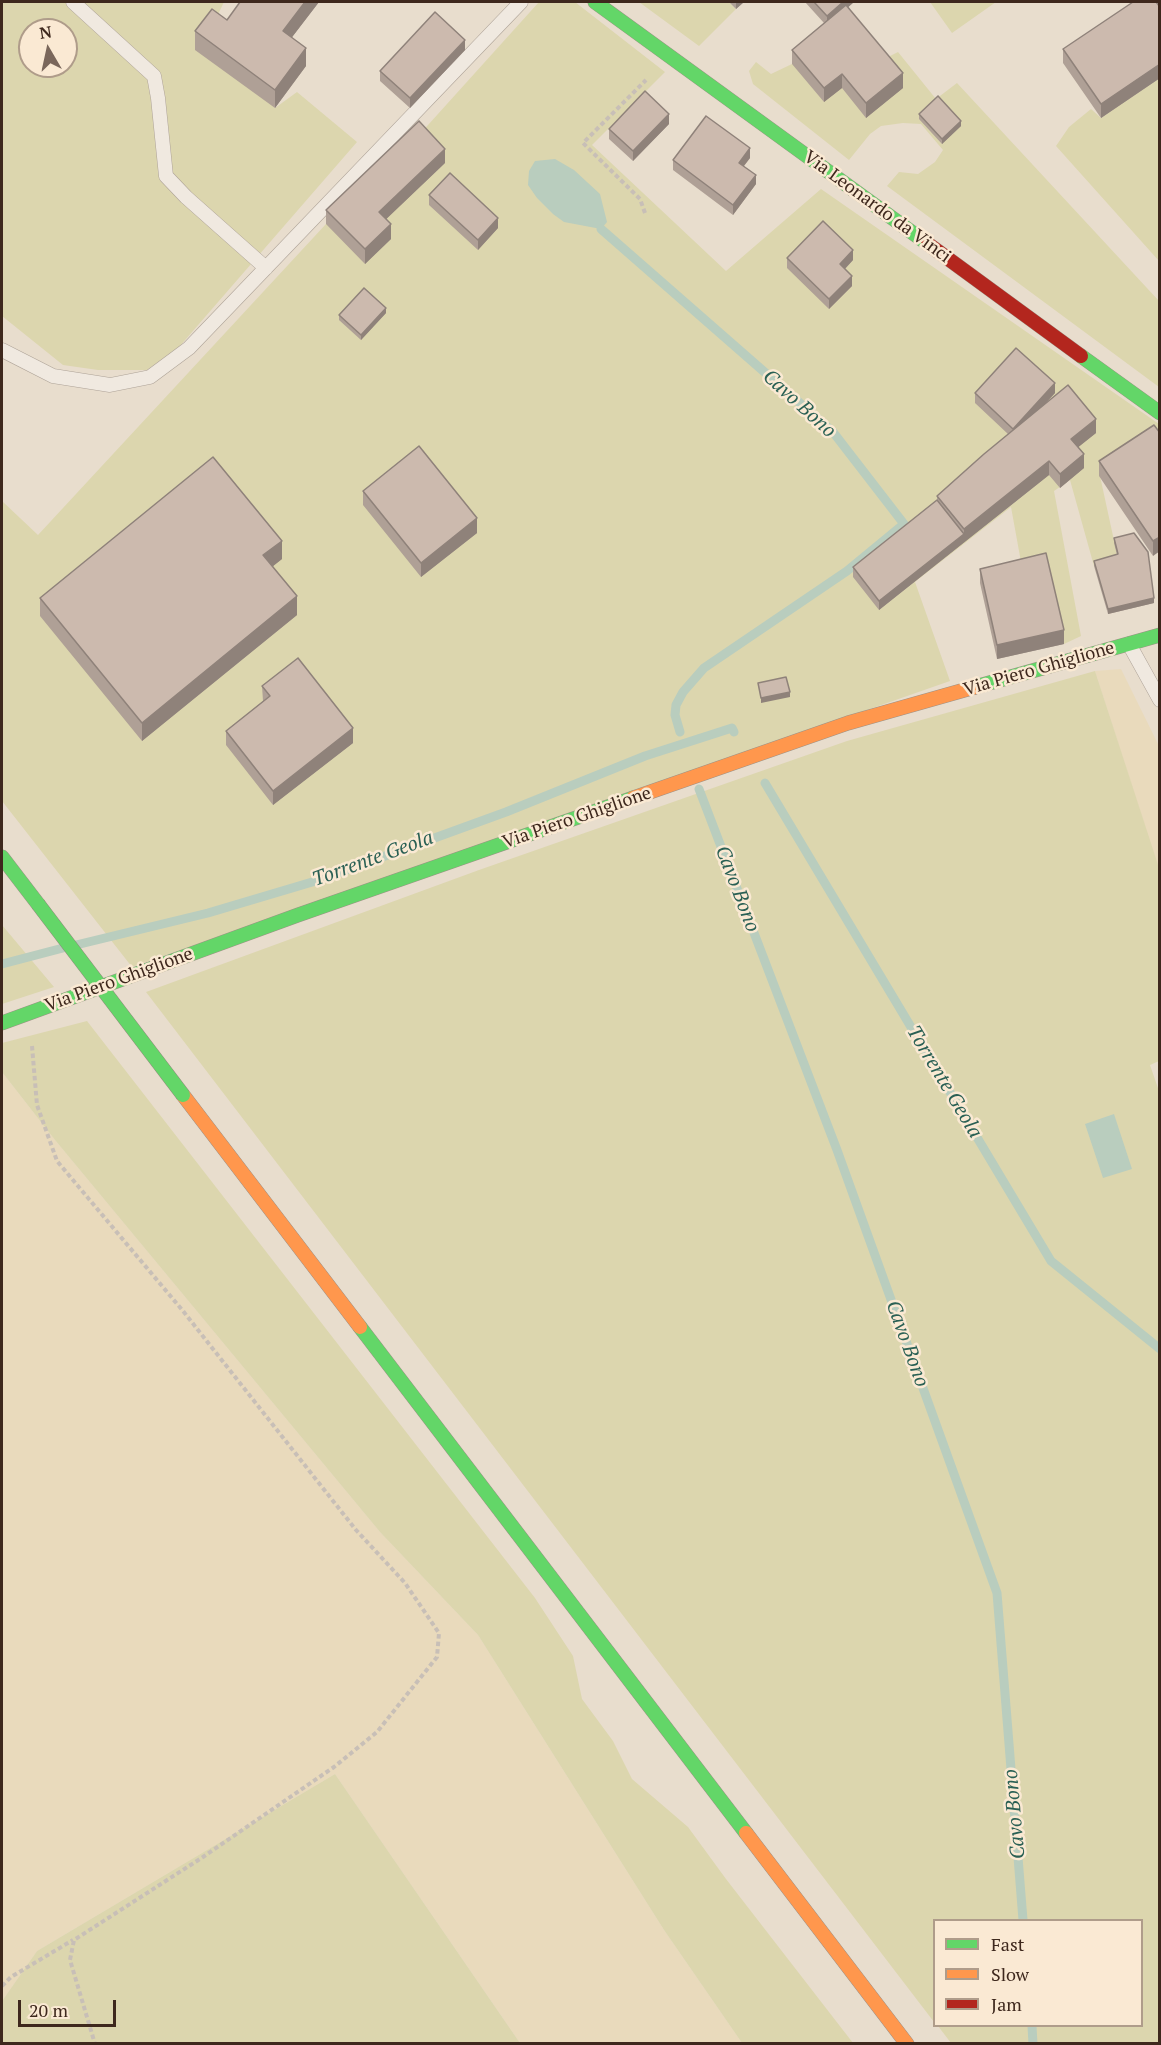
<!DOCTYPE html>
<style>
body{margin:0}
#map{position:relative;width:1161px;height:2045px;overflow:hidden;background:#e8ddcd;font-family:"PT Serif",serif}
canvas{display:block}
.frame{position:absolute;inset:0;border:3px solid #3e281d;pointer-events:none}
.legend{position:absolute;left:933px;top:1919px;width:210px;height:108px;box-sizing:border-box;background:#fae9d3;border:2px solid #af9c8a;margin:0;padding:8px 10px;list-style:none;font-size:18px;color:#3e281d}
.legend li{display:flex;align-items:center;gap:12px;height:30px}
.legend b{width:30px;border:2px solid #af9c8a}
.north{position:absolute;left:18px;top:18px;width:60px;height:60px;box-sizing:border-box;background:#fae9d3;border:2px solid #af9c8a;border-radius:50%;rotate:351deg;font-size:16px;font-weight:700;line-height:24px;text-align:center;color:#3e281d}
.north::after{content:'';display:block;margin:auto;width:21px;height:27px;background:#7a675b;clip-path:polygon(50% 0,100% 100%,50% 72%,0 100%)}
.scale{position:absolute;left:18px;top:2000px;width:98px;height:27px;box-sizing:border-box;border:3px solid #3e281d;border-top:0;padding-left:8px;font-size:18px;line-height:21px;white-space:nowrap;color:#3e281d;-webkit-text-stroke:4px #fae9d3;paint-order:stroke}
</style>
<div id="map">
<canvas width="1161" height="2045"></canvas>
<div class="frame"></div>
<ul class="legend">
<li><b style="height:8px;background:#63d668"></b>Fast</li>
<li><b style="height:8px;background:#ff974d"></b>Slow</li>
<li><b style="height:8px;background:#b3261e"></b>Jam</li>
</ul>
<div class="north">N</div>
<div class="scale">20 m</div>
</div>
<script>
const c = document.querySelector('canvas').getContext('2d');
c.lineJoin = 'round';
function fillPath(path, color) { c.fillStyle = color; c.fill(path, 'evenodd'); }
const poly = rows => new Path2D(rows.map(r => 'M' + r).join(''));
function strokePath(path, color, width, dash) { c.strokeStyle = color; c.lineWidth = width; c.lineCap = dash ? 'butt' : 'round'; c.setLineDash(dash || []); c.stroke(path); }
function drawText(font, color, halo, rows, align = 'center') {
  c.font = font + ' "PT Serif",serif'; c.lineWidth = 5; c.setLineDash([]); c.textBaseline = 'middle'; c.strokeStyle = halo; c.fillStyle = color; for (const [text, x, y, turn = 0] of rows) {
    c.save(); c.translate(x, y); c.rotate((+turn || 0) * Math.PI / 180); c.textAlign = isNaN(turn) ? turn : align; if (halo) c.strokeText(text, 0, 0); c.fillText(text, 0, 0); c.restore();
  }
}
const farmland = poly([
 [1121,669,1159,746,1159,871,1095,671],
 [2,1072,55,1140,380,1532,478,1635,664,1930,742,2043,520,2043,335,1774,37,1951,2,2001]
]);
const green = poly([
 [2,2,224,2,212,27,275,108,297,92,357,142,179,347,147,370,98,370,63,365,2,316],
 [30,30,66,30,66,66,30,66],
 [539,2,575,2,665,72,592,145,726,271,821,189,1159,424,1159,447,1100,476,1118,559,1094,566,1070,480,1054,491,1081,636,1064,644,1046,568,1023,573,1011,507,879,610,915,582,950,681,132,967,2,801,2,501,38,535,326,224,419,135],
 [639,2,729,2,736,9,699,46],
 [930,2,996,2,952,33],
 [846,19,880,61,898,52,936,99,957,83,1159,301,1159,387,887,186,899,172,918,174,935,162,943,150,921,124,903,123,881,126,870,134,849,160,753,84,749,71,756,62,771,74,792,64],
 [1159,78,1159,261,1056,146,1069,127,1091,109,1101,118],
 [1095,671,1160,871,1159,1061,1150,1065,1160,1094,1159,2043,951,2043,938,2026,1142,2026,1142,1920,934,1920,934,2022,146,992,479,870,847,741],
 [2,925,54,987,2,1004],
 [87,1021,535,1598,573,1656,582,1699,613,1741,632,1779,688,1827,726,1879,853,2043,742,2043,664,1930,478,1635,380,1532,55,1140,2,1072,2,1043],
 [335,1774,520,2043,2,2043,2,2001,37,1951]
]);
const water = poly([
 [555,159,574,170,600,194,607,222,601,229,564,222,553,214,537,198,528,185,529,171,535,161],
 [1114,1114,1132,1169,1103,1178,1085,1124]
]);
const stream = poly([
 [601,229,833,432,904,524,847,571,704,668,683,692,676,705,675,715,680,732],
 [765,783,1051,1261,1160,1349],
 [699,789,837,1150,997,1593,1023,1920],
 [76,945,208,913,319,880,506,812,645,756,732,728,734,732],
 [2,964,63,948],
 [1032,2026,1033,2044]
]);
const path = poly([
 [645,213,640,199,583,143,646,80],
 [32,1046,37,1105,57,1161,183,1311,356,1530,405,1583,439,1633,437,1657,377,1732,334,1767,203,1857,74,1940,70,1960,95,2044],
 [2,1986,11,1977,73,1940]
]);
const lane = poly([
 [73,2,154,76,158,98,166,176,186,197,266,268],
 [2,350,53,376,110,385,150,377,189,348,521,2],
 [1129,644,1160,700]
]);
const fast = poly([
 [595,2,928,244],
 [1081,356,1160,413],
 [975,687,1160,635],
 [2,857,38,904],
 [2,1023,298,915,633,798],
 [360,1327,746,1833]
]);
const slow = poly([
 [633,798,848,723,975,687],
 [183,1095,360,1327],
 [746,1833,907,2044]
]);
const jam = poly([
 [928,244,1081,356]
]);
const fastBridge = poly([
 [38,904,183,1095]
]);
const wall = poly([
 [240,2,319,2,292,37,306,66,275,108,195,50,195,31,227,20],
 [729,2,744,2,736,9],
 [805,2,854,2,848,7,903,88,866,118,842,88,824,102,792,64,792,50,824,23],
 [1160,7,1160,78,1101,118,1063,63,1063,49],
 [465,50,410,108,380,81,380,71],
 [919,114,961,126,942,144,919,119],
 [669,124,633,161,609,139,609,129],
 [750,158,744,166,756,184,733,215,673,170,673,160],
 [445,163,386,219,391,239,365,264,326,224,326,210],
 [429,195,498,228,478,250,429,205],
 [787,258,853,260,845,269,852,286,829,309,787,268],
 [386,313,361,340,339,320,339,315],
 [975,393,1055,393,1045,404,1096,433,1078,447,1084,468,1060,488,1049,475,879,610,853,577,853,567,937,500,937,496,1008,434,975,403],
 [1154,425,1153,556,1099,476,1099,461],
 [363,491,477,533,421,577,363,505],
 [1114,538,1154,603,1108,614,1094,566,1094,561,1117,555,1114,543],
 [282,559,273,566,297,615,142,741,40,616,40,598],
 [980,569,1064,644,997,659,980,583],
 [262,686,353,743,273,805,226,745,226,731,263,701]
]);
const shadedWall = poly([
 [305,2,319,2,283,49,283,31],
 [736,2,744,2,736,9],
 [843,2,854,2,827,26,827,16],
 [465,40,465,50,410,108,410,98],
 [306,48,306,66,275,108,275,90],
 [1160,64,1160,78,1101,118,1101,104],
 [903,73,903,88,866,118,866,103],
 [842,74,842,88,824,102,824,88],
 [669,114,669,124,633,161,633,151],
 [961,121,961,126,942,144,942,139],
 [750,148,750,158,739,172,739,163],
 [445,149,445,163,379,226,379,212],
 [756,175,756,184,733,215,733,205],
 [498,218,498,228,478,250,478,240],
 [391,224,391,239,365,264,365,249],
 [853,250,853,260,840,274,840,264],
 [852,276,852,286,829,309,829,299],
 [386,308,386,313,361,340,361,335],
 [1055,383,1055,393,1013,438,1013,429],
 [1096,419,1096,433,1071,453,1071,439],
 [1084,454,1084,468,1060,488,1060,474],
 [1049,461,1049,475,879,610,879,601,964,534,964,529],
 [477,518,477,533,421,577,421,563],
 [1160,537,1160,551,1153,556,1153,541],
 [282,541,282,559,263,574,263,555],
 [297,596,297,615,142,741,142,723],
 [1154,598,1154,603,1108,614,1108,609],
 [1064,630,1064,644,997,659,997,645],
 [790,692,790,697,761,703,761,698],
 [353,728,353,743,273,805,273,791]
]);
const building = poly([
 [240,2,305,2,283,31,306,48,275,90,195,31,212,9,227,20,240,2],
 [814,2,843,2,827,16,814,2],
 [1133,2,1156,2,1160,7,1160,64,1101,104,1063,49,1133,2],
 [846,5,903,73,866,103,842,74,824,88,792,50,846,5],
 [435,12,465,40,410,98,380,71,435,12],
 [645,91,669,114,633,151,609,129,645,91],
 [938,96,961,121,942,139,919,114,938,96],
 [706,116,750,148,739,163,756,175,733,205,673,160,706,116],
 [419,121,445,149,379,212,391,224,365,249,326,210,419,121],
 [450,173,498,218,478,240,429,195,450,173],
 [823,221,853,250,840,264,852,276,829,299,787,258,823,221],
 [364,288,386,308,361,335,339,315,364,288],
 [1016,348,1055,383,1013,429,975,393,1016,348],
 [1068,385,1096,419,1071,439,1084,454,1060,474,1049,461,964,529,937,496,984,454,1068,385],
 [1154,425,1160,433,1160,537,1153,541,1099,461,1154,425],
 [419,446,477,518,421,563,363,491,419,446],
 [213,457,282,541,263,555,297,596,142,723,40,598,213,457],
 [937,500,964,534,879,601,853,567,937,500],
 [1134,533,1148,552,1154,598,1108,609,1094,561,1118,554,1114,538,1134,533],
 [1046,553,1064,630,997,645,980,569,1046,553],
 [298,658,353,728,273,791,226,731,270,696,262,686,298,658],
 [786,677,790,692,761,698,758,683,786,677]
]);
const streetNames = [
 ["Via Leonardo da Vinci",877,207,36],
 ["Via Piero Ghiglione",1039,669,-16],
 ["Via Piero Ghiglione",577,818,-19],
 ["Via Piero Ghiglione",119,980,-20]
];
const waterNames = [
 ["Cavo Bono",799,404,42],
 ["Torrente Geola",373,859,-20],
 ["Cavo Bono",737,889,69],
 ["Torrente Geola",944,1082,59],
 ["Cavo Bono",907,1344,70],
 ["Cavo Bono",1015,1814,-95]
];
fillPath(farmland, '#e9dabc');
fillPath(green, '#dcd6ae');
fillPath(water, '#b9cdbe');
strokePath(stream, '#b9cdbe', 9);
strokePath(lane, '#ada297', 15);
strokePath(fast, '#9d9186', 15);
strokePath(slow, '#9d9186', 15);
strokePath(jam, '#9d9186', 15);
strokePath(path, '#c8bfb7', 4, [4.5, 3]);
strokePath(lane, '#f0e9e0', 14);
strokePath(fast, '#63d668', 14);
strokePath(slow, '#ff974d', 14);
strokePath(jam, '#b3261e', 14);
strokePath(fastBridge, '#93877d', 15, []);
strokePath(fastBridge, '#63d668', 14);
fillPath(wall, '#afa096');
fillPath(shadedWall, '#8f827a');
fillPath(building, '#ccbaae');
strokePath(building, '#8f827a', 1.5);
drawText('18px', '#3e281d', '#fae9d3', streetNames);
drawText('italic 20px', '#2a6054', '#fae9d3', waterNames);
</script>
